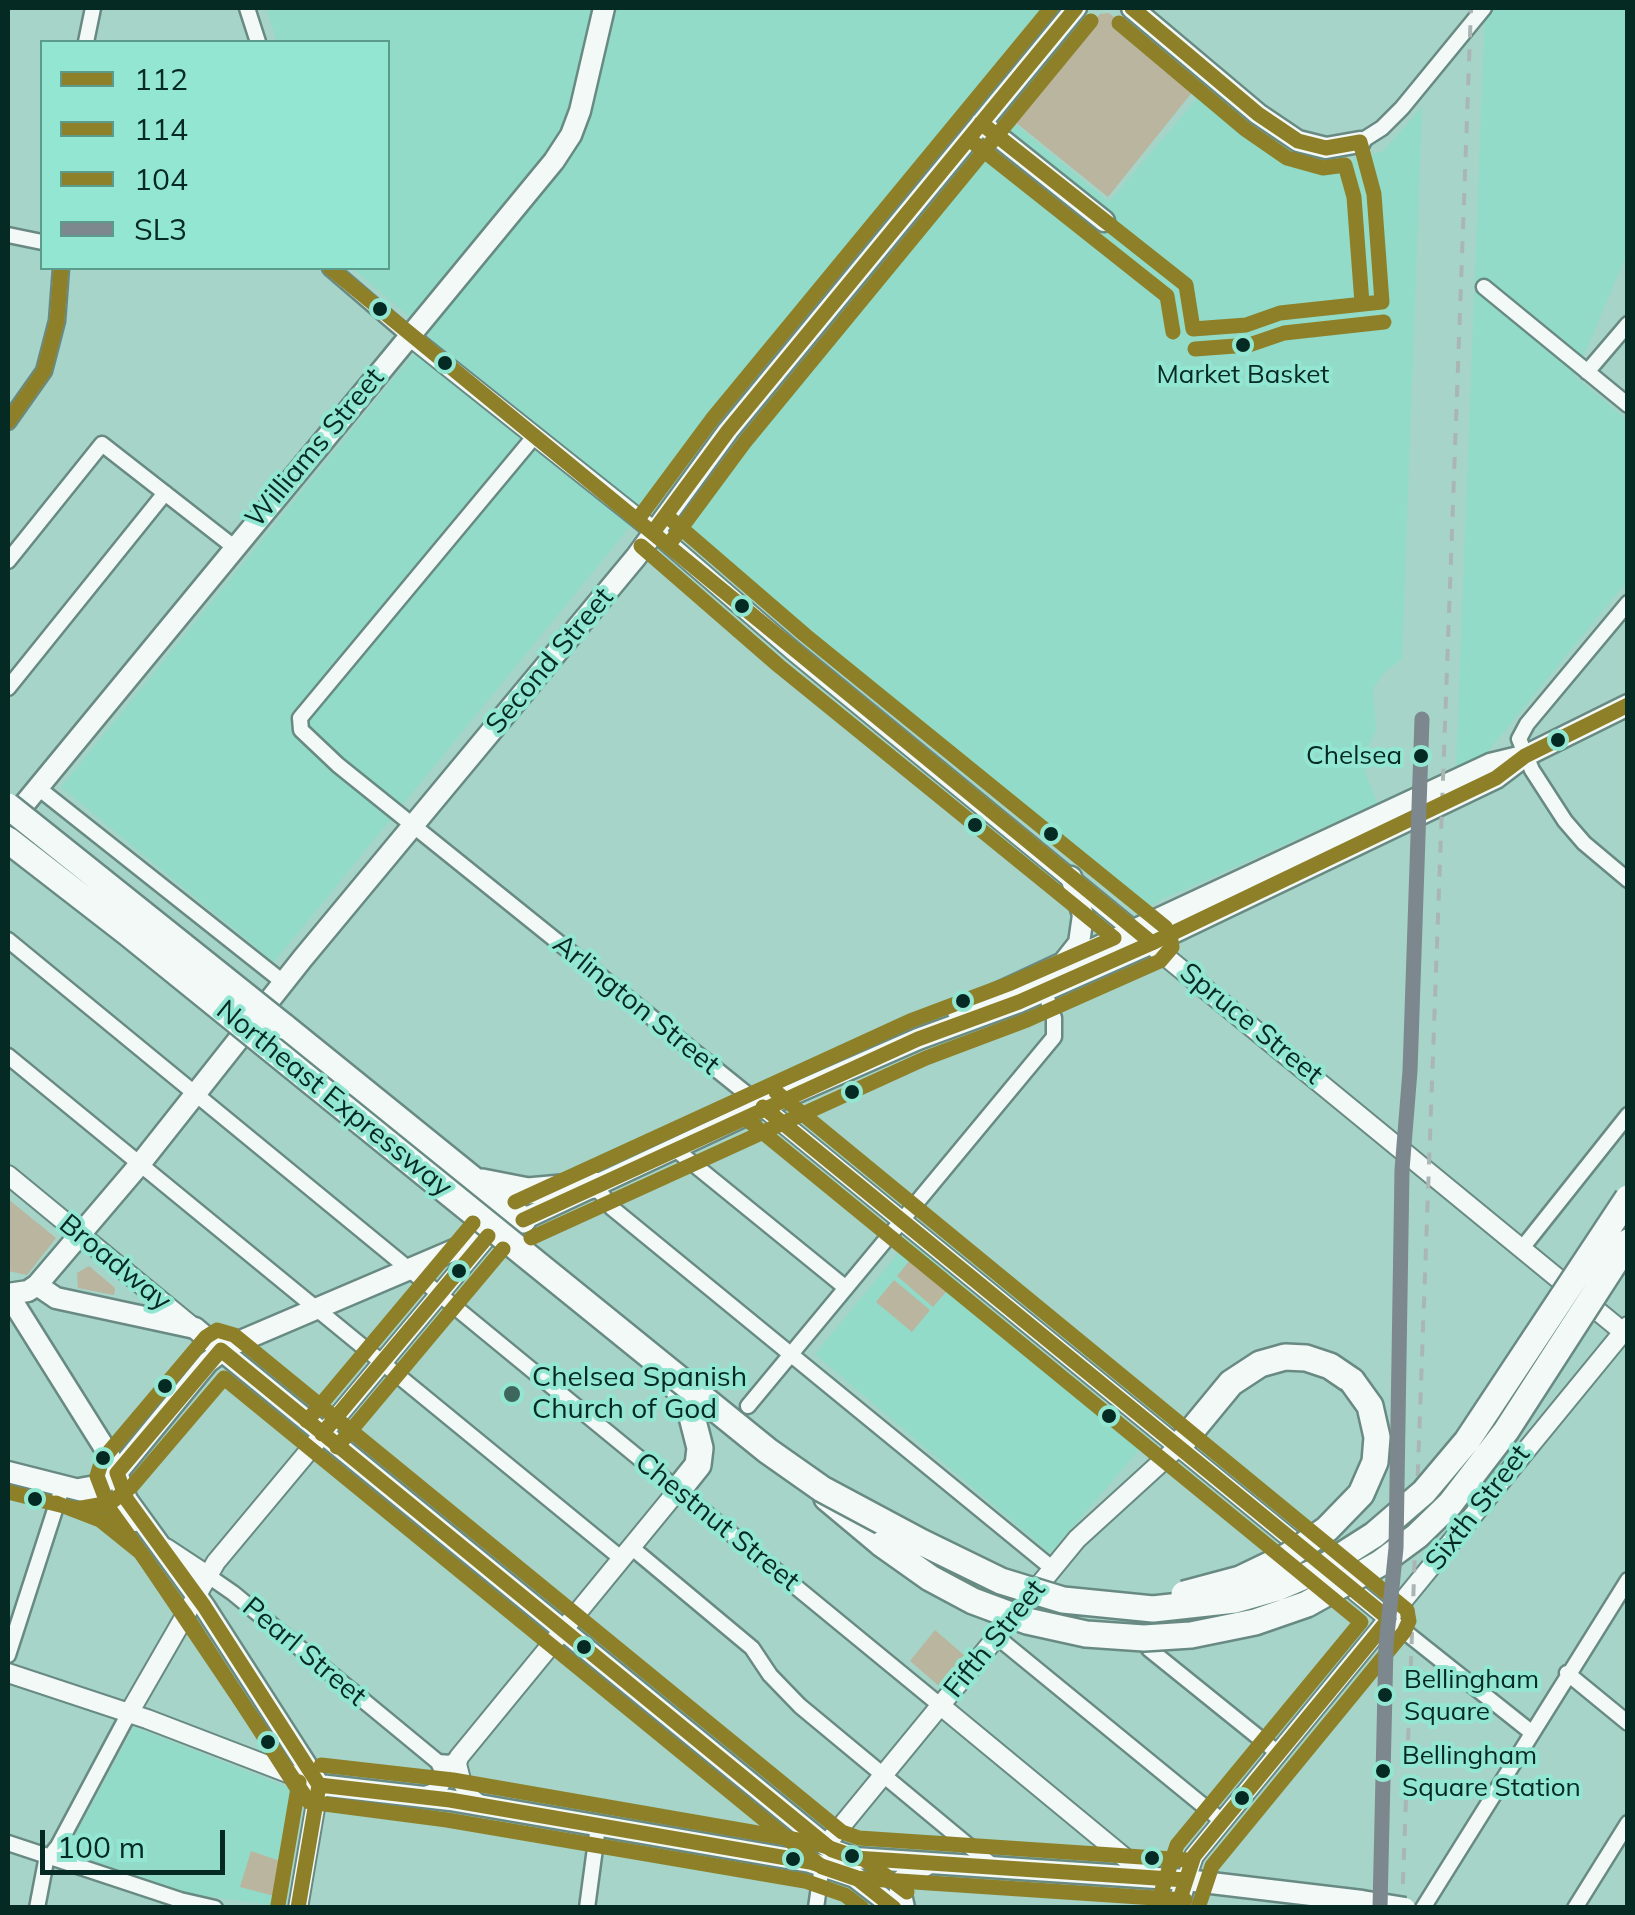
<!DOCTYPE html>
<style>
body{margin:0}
#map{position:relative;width:1635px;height:1915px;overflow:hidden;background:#a6d4c8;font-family:Mulish,sans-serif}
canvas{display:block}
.frame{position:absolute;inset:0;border:10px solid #042a23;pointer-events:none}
.legend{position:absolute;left:40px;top:40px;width:350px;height:230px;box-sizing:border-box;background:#93e7d2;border:2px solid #5a9b8c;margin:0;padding:12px 18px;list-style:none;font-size:30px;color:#042a23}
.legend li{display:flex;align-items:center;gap:20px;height:50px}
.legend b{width:50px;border:2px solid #5a9b8c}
.scale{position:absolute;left:40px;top:1830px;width:185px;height:45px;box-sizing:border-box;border:5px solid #042a23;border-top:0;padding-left:12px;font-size:30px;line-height:35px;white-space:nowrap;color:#042a23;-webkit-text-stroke:8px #93e7d2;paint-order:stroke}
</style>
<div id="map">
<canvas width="1635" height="1915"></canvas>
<div class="frame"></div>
<ul class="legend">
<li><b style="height:12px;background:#8e8028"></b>112</li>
<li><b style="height:12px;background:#8e8028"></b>114</li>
<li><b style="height:12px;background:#8e8028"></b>104</li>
<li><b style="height:12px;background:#7c878e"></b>SL3</li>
</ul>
<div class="scale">100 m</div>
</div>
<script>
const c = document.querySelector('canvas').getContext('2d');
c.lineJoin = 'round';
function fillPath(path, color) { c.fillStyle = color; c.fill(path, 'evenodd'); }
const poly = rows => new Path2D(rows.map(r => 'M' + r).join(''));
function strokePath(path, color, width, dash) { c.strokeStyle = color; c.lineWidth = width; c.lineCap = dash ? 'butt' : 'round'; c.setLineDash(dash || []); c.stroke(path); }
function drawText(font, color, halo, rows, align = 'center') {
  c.font = font + ' Mulish,sans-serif'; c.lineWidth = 8; c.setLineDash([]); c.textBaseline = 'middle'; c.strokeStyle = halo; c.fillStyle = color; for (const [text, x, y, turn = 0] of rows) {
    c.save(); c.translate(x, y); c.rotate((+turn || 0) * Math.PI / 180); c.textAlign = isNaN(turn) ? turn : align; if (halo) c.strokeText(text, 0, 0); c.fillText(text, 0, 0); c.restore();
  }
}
const built = poly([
 [266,8,1054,8,274,962,61,787,430,334,352,268,388,268,388,42,277,42],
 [1485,8,1627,8,1627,254,1575,376,1627,420,1627,581,1484,756,1456,770],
 [1206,88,1307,163,1344,162,1383,151,1422,107,1402,659,1384,672,1373,689,1376,730,1366,752,1365,771,1377,803,1148,906,1128,907,678,531,693,508,1013,122,1109,202],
 [909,1240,1145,1443,1050,1553,815,1354],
 [134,1727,303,1793,286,1907,171,1891,66,1852]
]);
const green = poly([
 [1109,13,1198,85,1108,197,1014,121,1100,14],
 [8,1199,56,1238,27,1275,8,1271],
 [915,1254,952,1285,933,1307,897,1276],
 [89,1266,115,1288,114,1295,78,1288,77,1273],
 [894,1280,930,1310,912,1332,876,1302],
 [935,1630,965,1656,939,1686,910,1661],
 [251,1851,286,1863,278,1897,240,1887]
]);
const minor = poly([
 [247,8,258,42],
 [86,42,93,8],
 [1360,142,1382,128,1402,108,1484,8],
 [8,235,42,242],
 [330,268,408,335],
 [1484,287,1628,405],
 [1587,372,1628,324],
 [8,422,44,371,57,321,61,268],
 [533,438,300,718,301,730,338,765,763,1107],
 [8,561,102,444,234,547],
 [1628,603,1527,724,1519,739,1532,770,1565,821,1584,843,1628,880],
 [8,688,165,493],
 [37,787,283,982],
 [8,940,941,1706],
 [8,1056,622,1559],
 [675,1149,846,1288],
 [595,1185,612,1208,1053,1569],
 [1523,1247,1628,1115],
 [748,1406,1054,1037,1054,1018,1042,984],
 [631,1547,752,1648,770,1675,800,1706,993,1866],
 [207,1575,233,1593,438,1762,451,1763,460,1755],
 [1389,1619,1531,1732],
 [997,1637,1222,1821],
 [1149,1649,1278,1753],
 [8,1655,63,1485],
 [1567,1673,1628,1723],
 [422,1795,437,1790,442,1785,443,1773,438,1762],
 [8,1843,180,1900,215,1908],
 [37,1908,46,1861,58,1846,129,1713],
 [587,1908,598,1826],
 [816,1908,822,1865],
 [1423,1908,1628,1580],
 [1575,1908,1628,1823]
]);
const tertiary = poly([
 [408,335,654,531,792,650,1622,1331],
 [763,1107,1389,1619],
 [8,1175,194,1328],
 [166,1548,207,1575],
 [8,1673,147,1719,319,1785,298,1908],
 [941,1706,1147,1876],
 [129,1713,216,1562,488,1236],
 [480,1805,470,1797,461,1780,457,1764,459,1757,678,1490],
 [825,1846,1077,1539,1179,1446],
 [1186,1880,1194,1856,1628,1326]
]);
const secondary = poly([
 [1132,8,1258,114,1298,141,1326,148,1360,142],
 [981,123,1104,221],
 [8,824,554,161,571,135,580,111,604,8],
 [37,1285,56,1298,195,1328,221,1350],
 [8,1294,28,1291,37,1285,140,1164,303,958,636,557,728,431,1076,8],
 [8,1294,109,1455,117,1473],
 [1186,1880,1362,1901]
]);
const primary = poly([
 [1064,962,1079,943,1083,915,1071,877],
 [958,1012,1490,764,1523,756],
 [221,1350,832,1850,855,1858,1186,1880,1177,1908],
 [8,1472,91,1493,136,1521],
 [117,1473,127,1500,204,1606,319,1785,450,1800,810,1862,855,1877,895,1908],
 [79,1489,101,1485,117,1473,208,1362,229,1346,494,1233,763,1107,918,1039,1019,1002,1152,943,1496,778,1525,756,1628,705],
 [904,1908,900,1890,903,1879,928,1864]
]);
const motorway = poly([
 [283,1026,523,1220],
 [482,1182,528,1191,595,1185],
 [669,1374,690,1409,700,1448,698,1465,678,1490],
 [1179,1446,1231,1383,1260,1364,1285,1357,1306,1358,1330,1366,1352,1381],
 [827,1498,882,1544]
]);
const rail = poly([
 [1402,1908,1471,8]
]);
const secondaryBridge = poly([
 [1362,1901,1405,1908]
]);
const motorwayBridge = poly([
 [8,806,283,1026],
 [8,840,128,933,768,1451,822,1489,921,1542,1001,1581,1063,1600,1153,1609,1235,1600,1277,1588,1319,1570,1374,1535,1424,1492,1467,1441,1628,1198],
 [882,1544,930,1578,973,1601,1027,1621,1086,1634,1144,1638,1191,1635,1255,1622,1307,1604,1379,1564,1417,1536,1450,1504,1506,1431,1628,1242],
 [1184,1594,1240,1579,1288,1556,1327,1529,1361,1494,1375,1462,1377,1437,1370,1406,1352,1381]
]);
const bus1 = poly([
 [1132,8,1258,114,1298,141,1326,148,1360,142],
 [981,123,1186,285,1193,329],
 [1360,142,1374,194,1382,302],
 [330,268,1152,943],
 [1193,329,1246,325,1280,313,1382,302],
 [8,422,44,371,57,321,61,268],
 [654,531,728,431,1076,8],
 [763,1107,1389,1619,1194,1856,1177,1908],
 [523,1220,918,1039,1019,1002,1152,943,1496,778,1525,756,1628,705],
 [322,1434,488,1236],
 [319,1785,204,1606,127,1500,117,1473,221,1350,832,1850,855,1858,1186,1880],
 [319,1785,450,1800,810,1862,855,1877,894,1908],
 [298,1908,319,1785]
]);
const bus2 = poly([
 [1119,23,1245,129,1287,158,1323,168,1345,165,1354,197,1362,303],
 [969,139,1167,296,1173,332],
 [1195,349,1249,345,1284,333,1384,322],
 [670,543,744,443,1091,21],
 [750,1122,1361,1622,1177,1845,1158,1902],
 [531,1238,926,1058,1027,1020,1160,961,1172,947,1170,935,1165,927,805,635,667,516],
 [337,1447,503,1249],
 [8,1492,76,1509,110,1503,132,1486,224,1378,822,1867,854,1878,1185,1900],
 [56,1503,100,1520,141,1553,309,1802,447,1820,805,1881,845,1895,862,1908]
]);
const bus3 = poly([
 [638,519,713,418,1051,8],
 [776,1092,1407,1610,1409,1621,1404,1632,1212,1866,1198,1908],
 [515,1202,910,1021,1011,983,1114,938,779,666,641,546],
 [307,1421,473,1223],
 [321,1765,453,1780,815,1843,865,1860,907,1892],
 [302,1796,187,1617,110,1510,97,1476,102,1460,206,1337,217,1330,234,1335,842,1832,859,1838,1187,1860],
 [278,1905,299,1782]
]);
const bus4 = poly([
 [1380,1908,1386,1645,1396,1548,1402,1170,1410,1071,1422,719]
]);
const markers = [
 [380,309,9,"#042a23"],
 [1243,345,9,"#042a23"],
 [445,363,9,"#042a23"],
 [742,606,9,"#042a23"],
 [1558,740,9,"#042a23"],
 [1421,756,9,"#042a23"],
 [975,825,9,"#042a23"],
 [1051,834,9,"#042a23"],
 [963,1001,9,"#042a23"],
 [852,1092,9,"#042a23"],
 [459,1271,9,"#042a23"],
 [165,1386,9,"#042a23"],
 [512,1394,10,"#3d665d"],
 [1109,1416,9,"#042a23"],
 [103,1458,9,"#042a23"],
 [35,1499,9,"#042a23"],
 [584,1647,9,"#042a23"],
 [1385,1695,9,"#042a23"],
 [268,1742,9,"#042a23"],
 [1383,1771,9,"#042a23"],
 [1242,1798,9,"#042a23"],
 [852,1856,9,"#042a23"],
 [1152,1858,9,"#042a23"],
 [793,1859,9,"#042a23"]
];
const busNames = [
 ["Market Basket",1243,375,"center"],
 ["Chelsea",1402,756,"right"],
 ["Bellingham",1404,1680],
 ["Square",1404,1712],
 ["Bellingham",1402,1756],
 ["Square Station",1402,1788]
];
const streetNames = [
 ["Williams Street",315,448,-50],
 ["Second Street",550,661,-50],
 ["Arlington Street",636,1005,39],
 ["Spruce Street",1251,1024,39],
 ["Northeast Expressway",334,1099,39],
 ["Broadway",115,1263,39],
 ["Sixth Street",1478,1508,-52],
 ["Chestnut Street",717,1522,39],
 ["Fifth Street",995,1639,-51],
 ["Pearl Street",304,1652,40]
];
const poiNames = [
 ["Chelsea Spanish",532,1378],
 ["Church of God",532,1410]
];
fillPath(built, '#92dbc9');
fillPath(green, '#bab59e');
strokePath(minor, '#688a82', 19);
strokePath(tertiary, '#688a82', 22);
strokePath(secondary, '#688a82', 25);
strokePath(primary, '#688a82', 25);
strokePath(motorway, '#688a82', 30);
strokePath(minor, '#f2f9f7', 14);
strokePath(tertiary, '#f2f9f7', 18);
strokePath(secondary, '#f2f9f7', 20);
strokePath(primary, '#f2f9f7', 20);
strokePath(motorway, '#f2f9f7', 25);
strokePath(rail, '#aab6b4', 4, [12, 12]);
strokePath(secondaryBridge, '#688a82', 25, []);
strokePath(motorwayBridge, '#688a82', 30, []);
strokePath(secondaryBridge, '#f2f9f7', 20);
strokePath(motorwayBridge, '#f2f9f7', 25);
strokePath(bus1, '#8e8028', 15);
strokePath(bus2, '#8e8028', 15);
strokePath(bus3, '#8e8028', 15);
strokePath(bus4, '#7c878e', 15);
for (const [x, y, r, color] of markers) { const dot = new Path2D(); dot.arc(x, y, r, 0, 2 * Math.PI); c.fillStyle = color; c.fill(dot); strokePath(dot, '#93e7d2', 4); }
drawText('26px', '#042a23', '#93e7d2', busNames, 'left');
drawText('28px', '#042a23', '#93e7d2', streetNames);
drawText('28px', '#042a23', '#93e7d2', poiNames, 'left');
</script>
